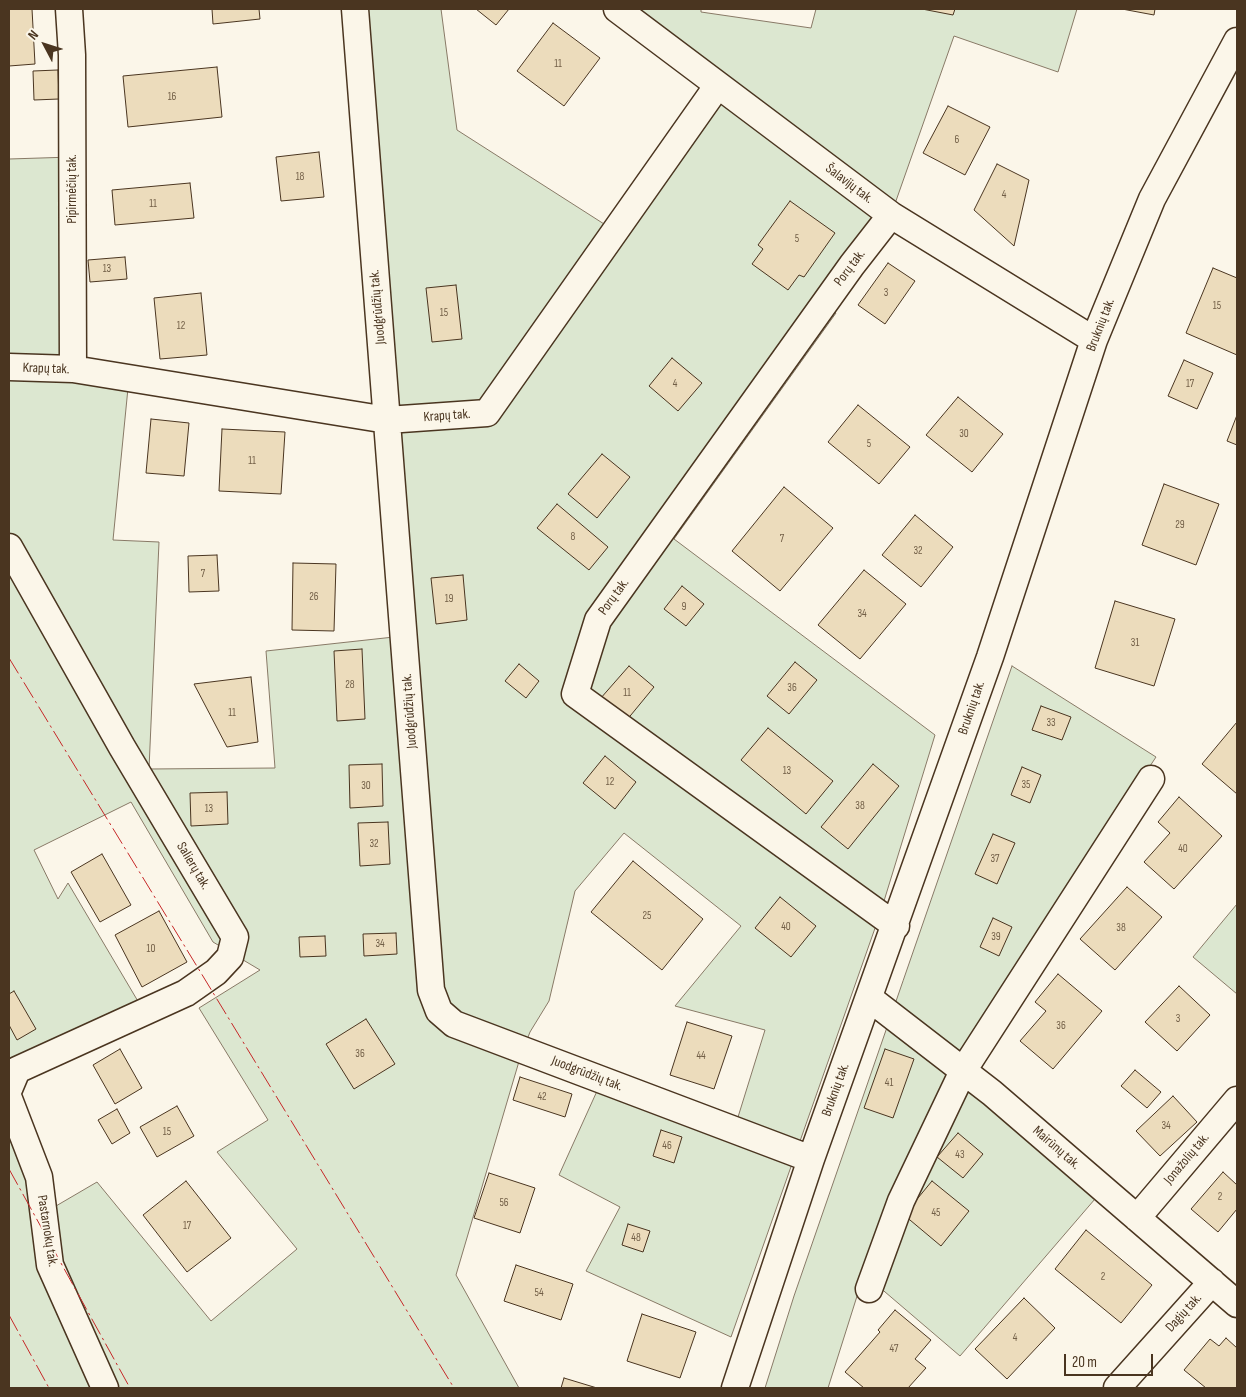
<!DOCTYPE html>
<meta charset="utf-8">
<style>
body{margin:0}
#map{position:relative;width:1246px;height:1397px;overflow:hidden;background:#fbf6e9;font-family:"Sofia Sans Condensed",sans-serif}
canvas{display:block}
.frame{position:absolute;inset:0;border:10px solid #4a3520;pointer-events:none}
.north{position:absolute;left:20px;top:20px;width:50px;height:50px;-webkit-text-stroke:4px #fbf6e9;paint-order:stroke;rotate:310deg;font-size:14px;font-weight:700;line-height:20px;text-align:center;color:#4a3520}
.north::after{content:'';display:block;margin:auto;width:18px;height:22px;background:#4a3520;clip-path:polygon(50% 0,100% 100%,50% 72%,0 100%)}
.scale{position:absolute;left:1064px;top:1354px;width:89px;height:22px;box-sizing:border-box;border:2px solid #4a3520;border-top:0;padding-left:6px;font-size:15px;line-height:18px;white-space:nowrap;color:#4a3520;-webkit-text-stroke:4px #fbf6e9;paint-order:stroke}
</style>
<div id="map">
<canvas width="1246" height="1397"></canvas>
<div class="frame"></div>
<div class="north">N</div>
<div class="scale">20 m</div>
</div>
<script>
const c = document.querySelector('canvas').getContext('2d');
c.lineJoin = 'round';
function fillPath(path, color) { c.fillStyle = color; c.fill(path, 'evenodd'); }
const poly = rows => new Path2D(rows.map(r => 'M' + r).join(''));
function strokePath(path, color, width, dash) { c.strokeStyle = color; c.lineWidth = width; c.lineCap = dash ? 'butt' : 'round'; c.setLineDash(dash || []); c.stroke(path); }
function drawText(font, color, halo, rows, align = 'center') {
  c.font = font + ' "Sofia Sans Condensed",sans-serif'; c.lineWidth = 4; c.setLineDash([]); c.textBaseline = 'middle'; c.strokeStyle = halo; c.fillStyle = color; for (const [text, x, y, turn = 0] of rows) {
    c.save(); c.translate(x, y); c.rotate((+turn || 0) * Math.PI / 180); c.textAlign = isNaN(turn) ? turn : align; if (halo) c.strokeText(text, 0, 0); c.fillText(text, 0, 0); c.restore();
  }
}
const green = poly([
 [355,9,441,9,457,130,615,231,718,85,617,9,701,9,701,12,811,28,816,9,1077,9,1058,72,954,36,891,215,824,305,836,313,674,539,935,735,880,914,731,1337,586,1271,620,1207,559,1175,602,1080,734,1130,765,1030,675,1006,741,926,624,833,575,891,549,1001,530,1032,520,1058,456,1275,519,1388,9,1388,9,1099,44,1213,97,1182,211,1321,297,1249,217,1152,268,1120,199,1008,260,970,213,942,131,802,34,850,58,899,68,883,139,1003,9,1067,9,159,72,157,73,369,129,378,113,540,159,542,149,769,275,768,266,651,403,636,355,9],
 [1012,666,1156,757,951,1067,1101,1192,960,1356,864,1274,828,1388,765,1388,794,1296,1012,666],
 [1237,904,1237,994,1193,957,1237,904]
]);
const building = poly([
 [9,9,32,9,35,64,9,66,9,9],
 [212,9,259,9,260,19,213,24,212,9],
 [476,9,509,9,496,25,476,9],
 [922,9,955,9,953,15,922,9],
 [1122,9,1155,9,1154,15,1122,9],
 [553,23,600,58,564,106,517,71,553,23],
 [217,67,222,117,128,127,123,76,217,67],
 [58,70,59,99,34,100,33,71,58,70],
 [948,106,990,127,965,175,923,153,948,106],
 [319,152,324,197,281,201,276,157,319,152],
 [997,164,1029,180,1014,246,974,210,997,164],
 [190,183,194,218,115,225,112,190,190,183],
 [790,201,835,233,804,277,799,275,788,290,752,264,763,249,758,245,790,201],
 [125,257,127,279,90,282,88,260,125,257],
 [888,263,915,281,885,324,858,305,888,263],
 [1213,268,1237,278,1237,355,1186,333,1213,268],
 [456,285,462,339,432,342,426,288,456,285],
 [201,293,207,355,160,359,154,298,201,293],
 [672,358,702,383,678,411,649,386,672,358],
 [1184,360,1213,373,1197,409,1168,396,1184,360],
 [958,397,1003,434,972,472,926,435,958,397],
 [858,405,910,447,879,484,828,442,858,405],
 [1237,415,1237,445,1227,441,1237,415],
 [151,419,189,423,184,476,146,473,151,419],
 [222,429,285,432,281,494,219,491,222,429],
 [602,454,630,477,597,518,568,494,602,454],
 [1164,484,1219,504,1196,565,1142,545,1164,484],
 [784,487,833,528,780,591,732,551,784,487],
 [557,504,608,547,589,570,537,528,557,504],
 [915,515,953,547,921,587,882,555,915,515],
 [217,555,219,591,189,592,188,556,217,555],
 [293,563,336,564,334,631,292,630,293,563],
 [864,570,906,604,860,659,818,625,864,570],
 [463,575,467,620,436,624,431,578,463,575],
 [682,586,704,604,686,626,664,609,682,586],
 [1115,601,1175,619,1154,686,1095,668,1115,601],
 [362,649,365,719,337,721,334,651,362,649],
 [795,662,817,680,789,714,767,696,795,662],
 [519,664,539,681,526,698,505,681,519,664],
 [629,666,654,687,626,721,600,699,629,666],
 [251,677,258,742,227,747,194,684,251,677],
 [1041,706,1071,717,1062,740,1032,730,1041,706],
 [1237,722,1237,794,1202,764,1237,722],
 [768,728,833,781,806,814,741,760,768,728],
 [605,756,636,782,615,809,583,783,605,756],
 [382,764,383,806,350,808,349,765,382,764],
 [873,764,899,786,848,849,821,827,873,764],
 [1022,767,1041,775,1030,803,1011,795,1022,767],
 [227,792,228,824,191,826,190,793,227,792],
 [1179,797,1222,836,1174,889,1144,862,1170,833,1158,822,1179,797],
 [388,822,390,864,360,866,358,823,388,822],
 [993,834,1015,843,997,884,975,874,993,834],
 [102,854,131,905,100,922,71,872,102,854],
 [633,861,703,919,662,970,591,912,633,861],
 [1127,887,1162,917,1115,970,1080,939,1127,887],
 [780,897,816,926,791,957,755,928,780,897],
 [159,911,187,962,142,987,115,935,159,911],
 [993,918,1012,927,999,956,980,947,993,918],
 [396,933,397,954,364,956,363,934,396,933],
 [325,936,326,956,300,957,299,937,325,936],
 [1058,974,1102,1011,1053,1069,1020,1041,1046,1011,1035,1002,1058,974],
 [1179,986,1210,1015,1177,1051,1145,1022,1179,986],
 [14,991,36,1029,17,1040,9,1025,9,994,14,991],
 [366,1019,395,1064,354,1089,326,1044,366,1019],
 [687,1022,732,1036,714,1089,670,1075,687,1022],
 [120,1049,142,1088,115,1104,93,1065,120,1049],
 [885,1049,914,1059,893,1118,864,1108,885,1049],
 [1135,1070,1161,1092,1147,1108,1121,1086,1135,1070],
 [520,1077,572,1094,565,1117,513,1100,520,1077],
 [1173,1096,1197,1122,1160,1156,1136,1131,1173,1096],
 [177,1106,194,1136,157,1157,140,1127,177,1106],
 [117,1109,130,1133,112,1144,98,1120,117,1109],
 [661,1130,682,1137,674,1163,653,1156,661,1130],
 [958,1133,983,1154,963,1178,937,1157,958,1133],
 [1223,1172,1237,1185,1237,1209,1218,1232,1191,1209,1223,1172],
 [489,1173,535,1188,520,1233,474,1218,489,1173],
 [186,1181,231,1238,187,1272,143,1215,186,1181],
 [932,1181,969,1211,941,1246,904,1215,932,1181],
 [628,1224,650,1231,643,1252,622,1245,628,1224],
 [1086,1230,1152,1285,1121,1323,1055,1269,1086,1230],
 [516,1265,573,1284,561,1320,504,1301,516,1265],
 [1024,1298,1055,1328,1007,1379,975,1349,1024,1298],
 [895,1310,931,1340,915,1359,926,1368,908,1388,864,1388,845,1372,880,1332,878,1330,895,1310],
 [642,1314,696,1332,680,1378,627,1361,642,1314],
 [1226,1338,1237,1348,1237,1388,1206,1388,1184,1370,1210,1339,1219,1346,1226,1338],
 [564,1378,597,1388,561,1388,564,1378]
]);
const street = poly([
 [69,9,72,55,73,369],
 [355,9,431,990,439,1011,454,1024,811,1159],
 [617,9,891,215,1094,340],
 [891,215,852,265,598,620,575,694,896,926],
 [9,367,73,369,387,420,487,413,718,85],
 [9,547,122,747,235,937,230,957,216,972,186,993,17,1070,9,1089],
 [869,998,992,1093,1237,1304],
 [9,1099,39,1177,50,1265,105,1388],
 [1137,1218,1237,1100],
 [869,1289,901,1201,963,1071,1151,779],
 [735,1388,811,1159,990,657,1094,340,1152,199,1237,41],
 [1117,1388,1212,1282]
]);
const power = poly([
 [9,658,454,1388],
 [9,1169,130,1388],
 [9,1315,49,1388]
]);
const numberNames = [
 ["11",558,64],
 ["16",172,97],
 ["6",957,140],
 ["18",300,177],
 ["4",1004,195],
 ["11",153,204],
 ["5",797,239],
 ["13",107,269],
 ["3",886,293],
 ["15",1217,306],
 ["15",444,313],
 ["12",181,326],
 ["4",675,384],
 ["17",1190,384],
 ["30",964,434],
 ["5",869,444],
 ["11",252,461],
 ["29",1180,525],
 ["8",573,537],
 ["7",782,539],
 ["32",918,551],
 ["7",203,574],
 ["26",314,597],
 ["19",449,599],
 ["9",684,607],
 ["34",862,614],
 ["31",1135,643],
 ["28",350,685],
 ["36",792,688],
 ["11",627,693],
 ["11",232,713],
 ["33",1051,723],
 ["13",787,771],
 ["12",610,782],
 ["35",1026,785],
 ["30",366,786],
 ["38",860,806],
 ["13",209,809],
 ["32",374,844],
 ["40",1183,849],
 ["37",995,859],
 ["25",647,916],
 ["40",786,927],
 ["38",1121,928],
 ["39",996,937],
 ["34",380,944],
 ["10",151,949],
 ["3",1178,1019],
 ["36",1061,1026],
 ["36",360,1054],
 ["44",701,1056],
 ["41",889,1083],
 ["42",542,1097],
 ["34",1166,1126],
 ["15",167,1132],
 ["46",667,1146],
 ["43",960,1155],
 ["2",1220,1197],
 ["56",504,1203],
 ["45",936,1213],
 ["17",187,1226],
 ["48",636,1238],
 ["2",1103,1277],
 ["54",539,1293],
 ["4",1015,1338],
 ["47",894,1349]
];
const streetNames = [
 ["Šalavijų tak.",849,184,37],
 ["Pipirmėčių tak.",72,189,-90],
 ["Porų tak.",850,268,-53],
 ["Juodgrūdžių tak.",378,307,-95],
 ["Bruknių tak.",1101,325,-69],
 ["Krapų tak.",46,369,2],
 ["Krapų tak.",447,416,-4],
 ["Porų tak.",614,597,-54],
 ["Bruknių tak.",972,708,-71],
 ["Juodgrūdžių tak.",410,711,-94],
 ["Salierų tak.",193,866,59],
 ["Juodgrūdžių tak.",587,1074,21],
 ["Bruknių tak.",836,1090,-70],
 ["Mairūnų tak.",1056,1148,41],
 ["Jonažolių tak.",1187,1159,-50],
 ["Pastarnokų tak.",47,1231,81],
 ["Dagių tak.",1184,1313,-48]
];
fillPath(green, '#dce7d0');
strokePath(green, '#887966', 1);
fillPath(building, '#ecdcbc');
strokePath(building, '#4a3520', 1);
strokePath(street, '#4a3520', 29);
strokePath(street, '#fbf6e9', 26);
strokePath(power, '#c62828', 1, [18, 4, 2.5, 4]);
drawText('11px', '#725f47', null, numberNames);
drawText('14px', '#4a3520', '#fbf6e9', streetNames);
</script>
